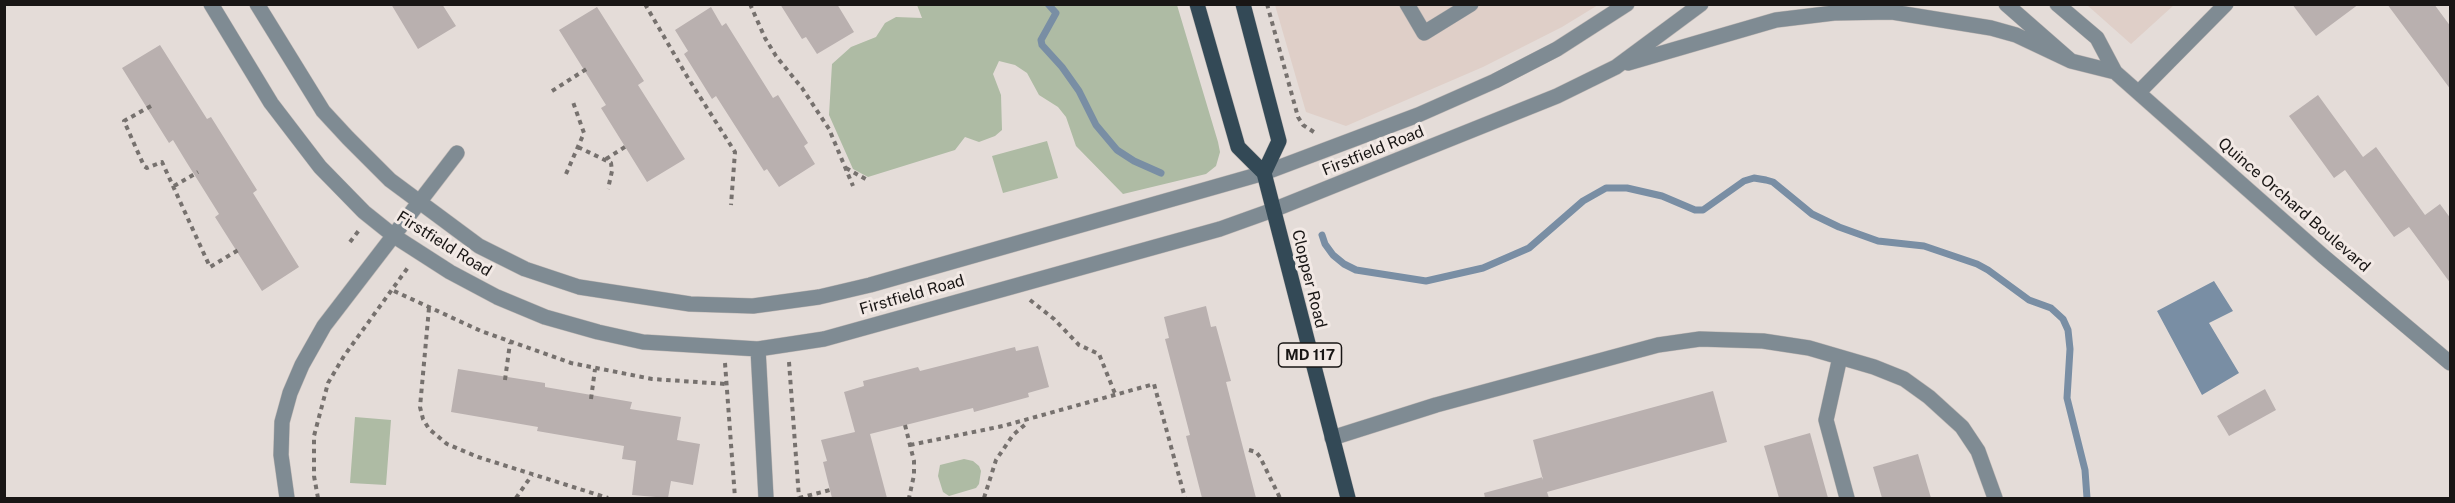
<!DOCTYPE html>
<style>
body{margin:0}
#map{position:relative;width:2455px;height:503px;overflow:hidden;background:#e4dcd8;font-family:"Public Sans",sans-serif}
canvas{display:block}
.frame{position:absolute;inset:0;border:6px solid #191615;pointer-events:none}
</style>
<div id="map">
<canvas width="2455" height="503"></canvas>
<div class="frame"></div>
</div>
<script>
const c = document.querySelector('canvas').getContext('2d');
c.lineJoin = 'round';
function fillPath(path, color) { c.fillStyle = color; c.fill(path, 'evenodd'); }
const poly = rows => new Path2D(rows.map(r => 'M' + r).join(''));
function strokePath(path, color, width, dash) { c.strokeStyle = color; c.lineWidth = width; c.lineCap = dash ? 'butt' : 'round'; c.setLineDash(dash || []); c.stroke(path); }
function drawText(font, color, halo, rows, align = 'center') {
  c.font = font + ' "Public Sans",sans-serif'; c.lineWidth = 6; c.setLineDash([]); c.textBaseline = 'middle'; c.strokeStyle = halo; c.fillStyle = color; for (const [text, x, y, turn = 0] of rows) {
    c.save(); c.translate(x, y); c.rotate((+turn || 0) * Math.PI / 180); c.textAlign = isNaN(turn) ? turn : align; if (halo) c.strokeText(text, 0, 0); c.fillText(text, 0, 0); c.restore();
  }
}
const built = poly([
 [1275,5,1598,5,1562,27,1483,67,1346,126,1306,112],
 [2087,5,2174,5,2131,44]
]);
const green = poly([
 [917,5,1177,5,1218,142,1220,152,1216,166,1206,174,1123,194,1076,146,1066,117,1058,107,1039,95,1027,73,1015,65,999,61,993,74,1001,95,1002,130,995,136,979,142,965,137,955,150,868,177,853,169,829,115,832,64,851,47,876,37,885,23,896,17,922,18],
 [1047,141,1058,178,1003,193,992,156],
 [355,417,391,420,386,485,350,483],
 [964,459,973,461,979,466,981,471,979,484,976,488,949,496,943,492,938,476,940,465]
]);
const water = poly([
 [2214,281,2233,311,2209,323,2239,373,2202,395,2157,311]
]);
const stream = poly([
 [1048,4,1056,13,1041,40,1042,45,1062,67,1079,91,1096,125,1117,150,1134,161,1161,173],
 [1322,235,1325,244,1333,255,1344,264,1356,270,1426,281,1483,268,1529,248,1583,201,1606,188,1627,188,1662,196,1695,210,1703,210,1744,181,1754,178,1766,180,1773,182,1812,214,1839,227,1878,241,1924,246,1977,264,1988,270,2029,300,2051,308,2063,319,2068,330,2070,349,2067,398,2085,470,2087,498]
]);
const building = poly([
 [391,4,442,4,456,26,418,49],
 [780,4,837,4,854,32,817,54,806,37,802,39],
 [2292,4,2359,4,2316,36],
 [2387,4,2434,4,2451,27,2451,90],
 [597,7,644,81,638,85,685,159,647,182,601,108,606,105,559,30],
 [711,7,722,26,726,23,773,98,778,95,808,143,804,146,815,164,779,187,767,169,764,171,716,96,712,99,684,54,688,51,675,30],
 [160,45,207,119,211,117,257,190,253,193,299,267,262,291,215,217,219,214,187,163,173,140,169,143,122,68],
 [2318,95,2363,157,2376,147,2425,215,2440,204,2451,219,2451,284,2409,227,2394,237,2345,170,2334,178,2289,116],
 [1206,306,1211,327,1216,326,1231,381,1226,382,1256,498,1202,498,1186,436,1190,435,1165,339,1169,338,1164,317],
 [1038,346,1049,387,1028,393,1029,397,974,412,973,408,870,434,887,498,832,498,823,462,827,461,821,440,855,432,844,392,864,386,863,381,918,367,920,371,1015,347,1016,351],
 [458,369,545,383,545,387,632,402,630,409,681,417,677,440,700,444,693,485,671,481,668,498,632,495,636,461,622,459,624,446,537,431,538,427,451,412],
 [2265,389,2276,410,2229,436,2217,416],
 [1713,391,1727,442,1547,492,1549,498,1485,498,1484,493,1543,477,1543,480,1533,440],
 [1810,433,1828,498,1779,498,1764,446],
 [1918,454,1931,498,1882,498,1873,467]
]);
const path = poly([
 [645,4,688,78,735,152,731,205],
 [750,4,765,38,776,56,802,88,829,129,853,186],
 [1267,4,1298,117,1303,125,1317,134],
 [552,91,588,68],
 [151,106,124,121,144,166,147,168,162,162,210,267,240,249],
 [578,147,611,163,612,171,608,189],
 [606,159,628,145],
 [846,168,869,181],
 [566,174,584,133,573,102],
 [174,186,198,172],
 [350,242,360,229],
 [394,291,481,331,571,363,652,379,726,384],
 [1030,300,1054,319,1079,345,1099,354,1116,396],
 [429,308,420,407,423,419,429,429,447,444,478,457,608,498],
 [789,362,799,498],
 [725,363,735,498],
 [505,380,510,343],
 [591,399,595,369],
 [905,425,914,461,914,475,909,498],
 [910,445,1003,426,1154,384,1185,498],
 [1249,450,1256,452,1260,457,1280,498],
 [318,498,314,476,314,436,328,383,344,356,409,266],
 [516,498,532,475],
 [799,498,830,490],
 [984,498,996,460,1013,435,1028,422]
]);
const minor = poly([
 [211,4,271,103,320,167,364,212,394,236,450,272,497,297,545,317,598,332,643,342,758,349,824,339,1220,229,1273,210,1557,96,1616,67,1701,4],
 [257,4,323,111,348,138,390,180,479,246,525,269,579,287,690,304,753,306,819,297,870,285,1264,173,1418,115,1495,81,1557,49,1627,4],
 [1407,4,1424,33,1471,4],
 [2006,4,2071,61,2115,72],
 [2057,4,2097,38,2115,72,2323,256,2450,363],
 [1628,63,1776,20,1834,13,1892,12,1991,28,2016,35,2071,61],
 [2139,92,2226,4],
 [758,349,766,498],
 [1840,357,1826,420,1847,498],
 [1332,438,1436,405,1658,345,1700,339,1763,341,1809,348,1874,367,1904,379,1929,397,1962,427,1978,451,1995,498],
 [287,498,281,455,282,422,290,393,302,365,324,326,457,153]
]);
const major = poly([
 [1197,4,1238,147,1264,173,1348,498],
 [1243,4,1279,141,1264,173]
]);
const shields = [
 [1310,355,63]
];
const shieldNames = [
 ["MD 117",1310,355]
];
const streetNames = [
 ["Firstfield Road",1373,151,-22],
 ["Quince Orchard Boulevard",2294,205,41],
 ["Firstfield Road",444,244,32],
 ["Clopper Road",1309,279,76],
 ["Firstfield Road",912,295,-16]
];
fillPath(built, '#dfcfc8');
fillPath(green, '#aebba4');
fillPath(water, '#798ea4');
strokePath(stream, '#798ea4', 7);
fillPath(building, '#b9b0af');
strokePath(minor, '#bfb8b5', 16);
strokePath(major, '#bfb8b5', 16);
strokePath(path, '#76716e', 4, [4.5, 4.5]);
strokePath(minor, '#7f8b93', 15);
strokePath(major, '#334956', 15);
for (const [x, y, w] of shields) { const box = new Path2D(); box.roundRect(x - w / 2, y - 12, w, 24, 4.5); c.fillStyle = '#f2e9e5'; c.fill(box); strokePath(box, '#191615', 1.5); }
drawText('bold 15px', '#191615', null, shieldNames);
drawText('16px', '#191615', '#f2e9e5', streetNames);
</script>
